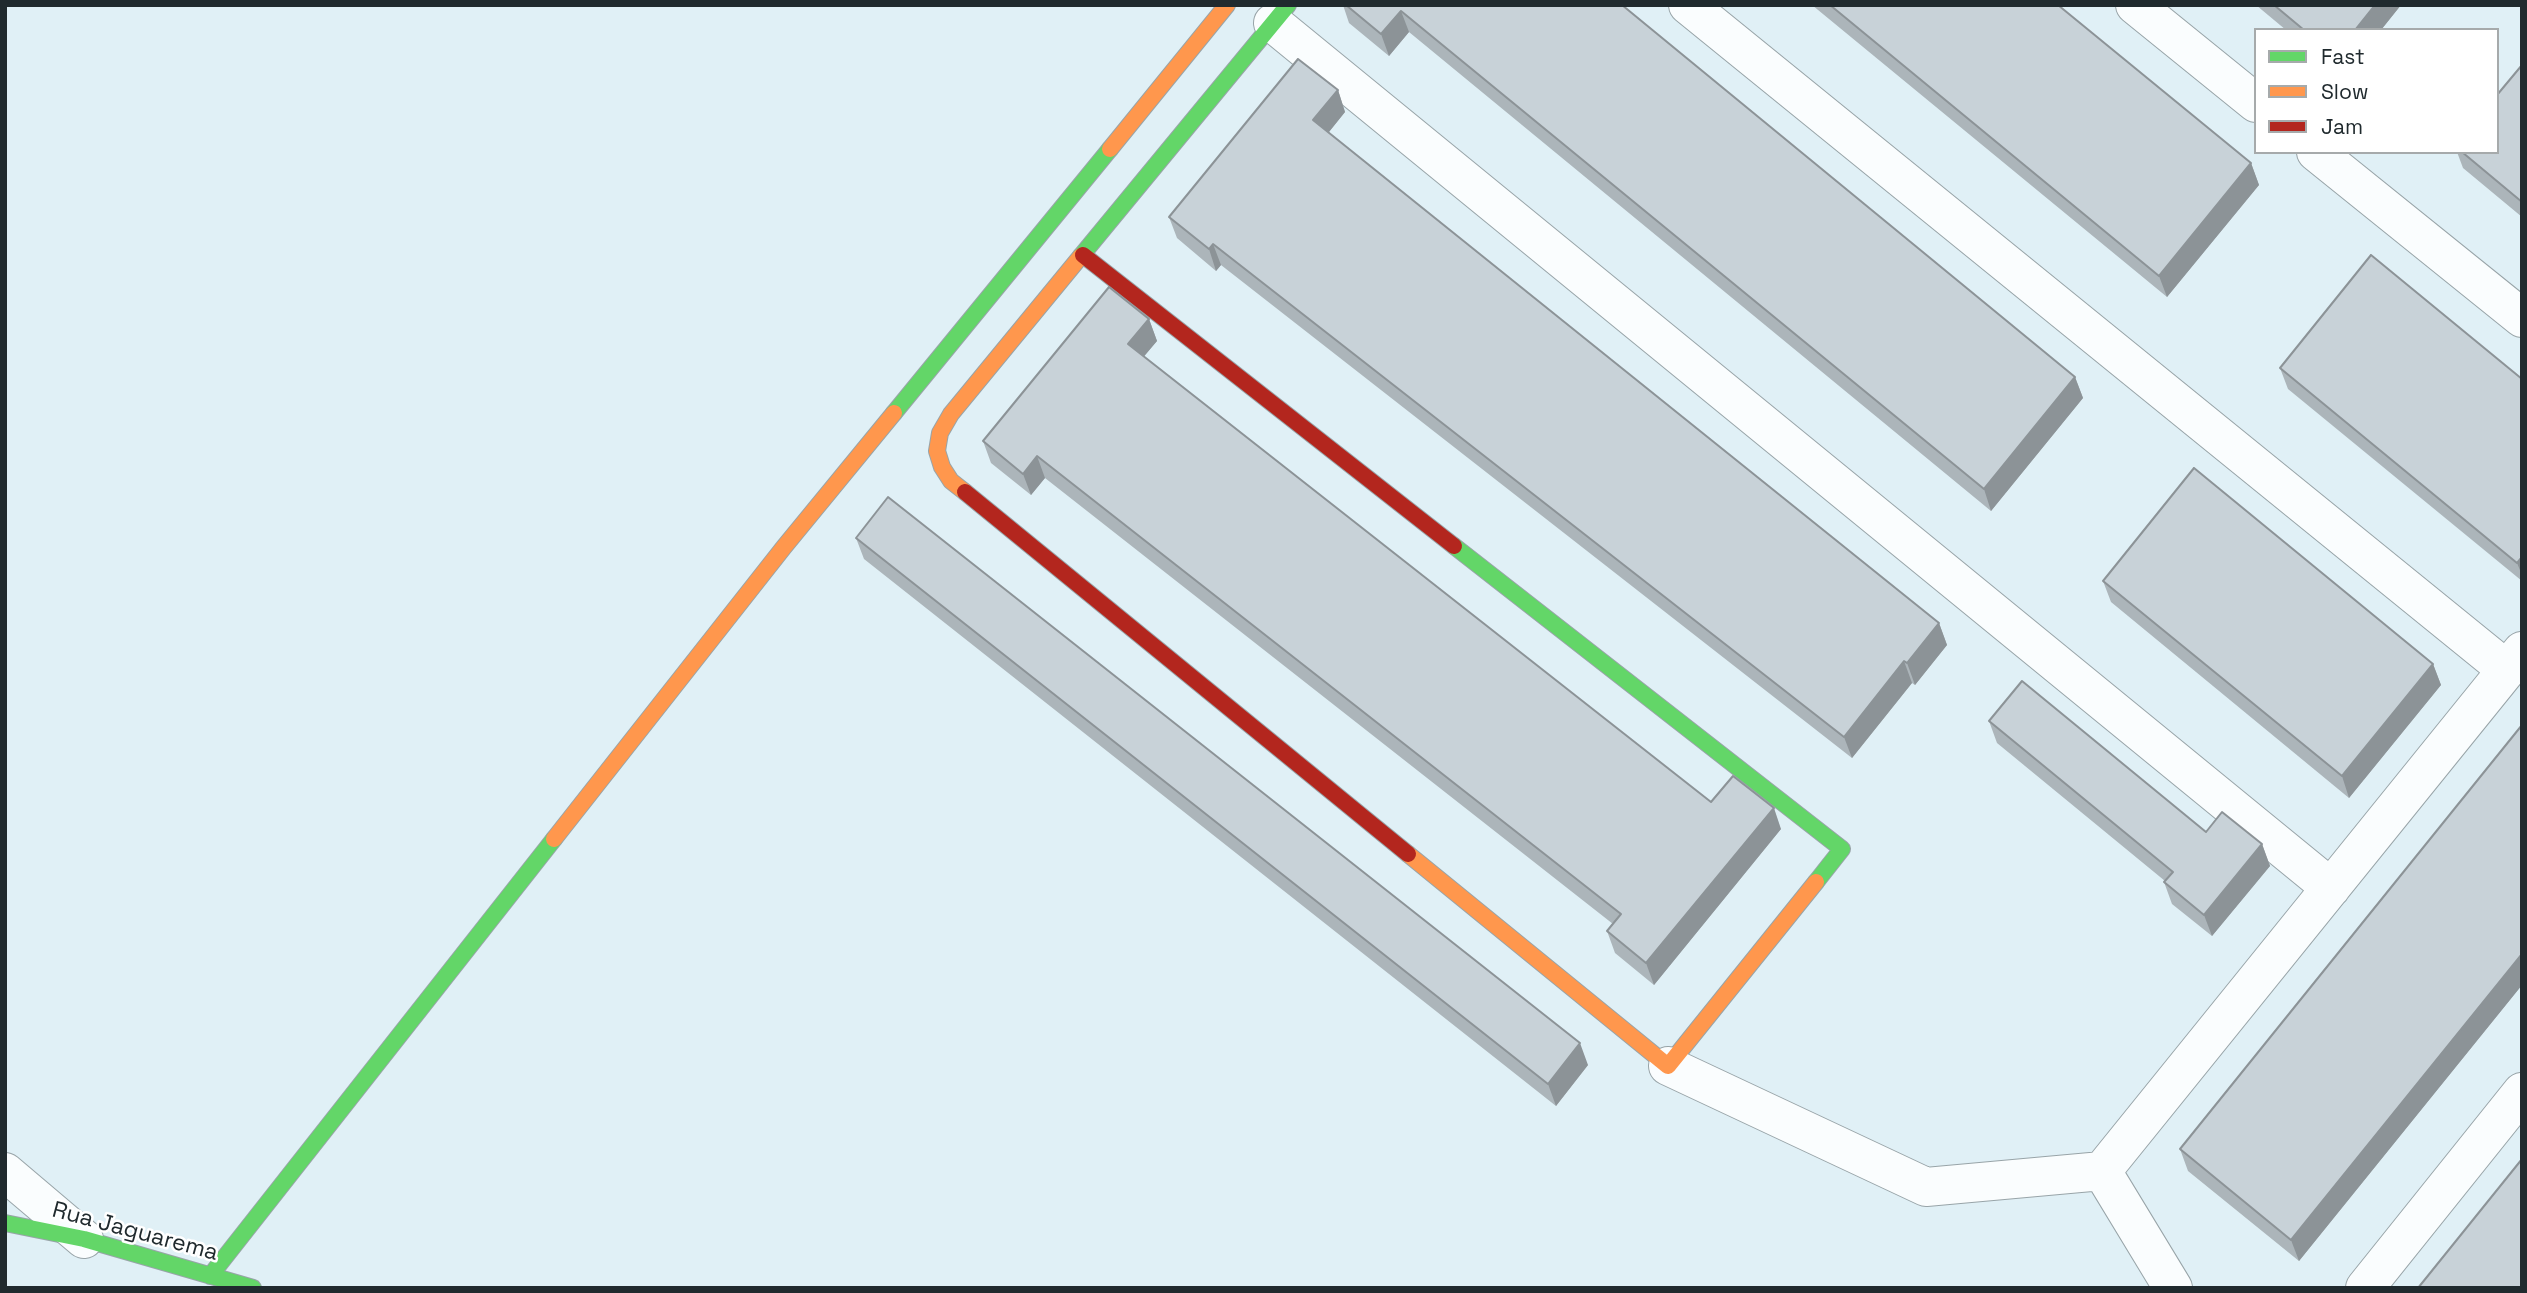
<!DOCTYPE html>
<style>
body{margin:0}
#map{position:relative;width:2527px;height:1293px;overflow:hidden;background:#e0f0f6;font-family:"Space Grotesk",sans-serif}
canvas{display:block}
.frame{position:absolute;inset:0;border:7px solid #202a2e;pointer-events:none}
.legend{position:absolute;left:2254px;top:28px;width:245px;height:126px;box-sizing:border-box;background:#fff;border:2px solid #a6aaab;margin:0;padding:9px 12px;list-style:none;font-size:21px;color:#202a2e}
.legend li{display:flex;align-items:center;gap:14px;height:35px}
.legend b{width:35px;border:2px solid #a6aaab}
</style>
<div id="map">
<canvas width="2527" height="1293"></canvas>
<div class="frame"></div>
<ul class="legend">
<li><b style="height:9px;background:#63d668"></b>Fast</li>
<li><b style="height:9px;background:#ff974d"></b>Slow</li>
<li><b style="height:9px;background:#b3261e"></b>Jam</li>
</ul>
</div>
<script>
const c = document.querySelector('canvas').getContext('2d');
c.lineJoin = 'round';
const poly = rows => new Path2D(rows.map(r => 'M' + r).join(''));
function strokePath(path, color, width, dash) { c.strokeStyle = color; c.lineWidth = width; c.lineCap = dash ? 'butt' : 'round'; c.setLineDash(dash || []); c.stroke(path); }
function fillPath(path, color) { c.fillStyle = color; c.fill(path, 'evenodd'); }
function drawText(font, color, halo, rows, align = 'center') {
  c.font = font + ' "Space Grotesk",sans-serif'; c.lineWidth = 5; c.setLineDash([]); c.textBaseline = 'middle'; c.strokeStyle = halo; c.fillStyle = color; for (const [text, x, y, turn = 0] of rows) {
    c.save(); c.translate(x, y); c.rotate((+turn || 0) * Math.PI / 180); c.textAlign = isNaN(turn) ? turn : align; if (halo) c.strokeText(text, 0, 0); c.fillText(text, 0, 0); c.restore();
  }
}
const street = poly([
 [1688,5,2507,670],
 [2135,5,2256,103],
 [1273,23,2331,888],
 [2316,152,2522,318],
 [1668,1066,1926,1187,2102,1171,2173,1288],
 [2102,1171,2522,651],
 [5,1172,84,1239],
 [2365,1288,2522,1092]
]);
const fast = poly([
 [1081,256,1288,5],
 [894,413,1110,149],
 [1454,546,1842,849,1816,882],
 [5,1223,84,1239,253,1288],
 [210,1276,554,839]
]);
const slow = poly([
 [1110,149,1227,5],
 [965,492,951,481,942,467,937,451,940,433,951,414,1081,256],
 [554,839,784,547,894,413],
 [1408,854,1668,1066,1816,882]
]);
const jam = poly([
 [1083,255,1454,546],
 [965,492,1408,854]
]);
const wall = poly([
 [1343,5,1622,5,2075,377,2083,398,1991,511,1409,32,1389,56,1349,23],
 [1812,5,2058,5,2251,163,2259,185,2167,297],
 [2256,5,2401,5,2381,30,2286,30],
 [2522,65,2522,217,2463,168,2457,152,2497,152],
 [1338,90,1345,112,1328,133,1939,623,1947,645,1915,685,1912,683,1852,758,1221,265,1216,271,1177,238,1169,217],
 [1149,319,1157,341,1144,356,1711,802,1781,829,1654,985,1615,953,1607,931,1613,924,1045,478,1031,495,991,463,983,441],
 [2280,368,2522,379,2522,581,2288,389],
 [856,538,1588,1065,1556,1106,864,559],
 [2103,581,2433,664,2441,685,2349,798,2111,602],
 [1989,721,2206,832,2262,844,2270,866,2212,936,2172,904,2164,882,2165,881,1997,743],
 [2522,725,2522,985,2299,1261,2188,1171,2180,1149]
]);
const shadedWall = poly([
 [2375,5,2401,5,2381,30,2355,30],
 [1401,11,1409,32,1389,56,1381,34],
 [1338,90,1345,112,1321,142,1313,120],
 [2251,163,2259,185,2167,297,2159,276],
 [1213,244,1221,265,1216,271,1209,249],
 [1149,319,1157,341,1136,366,1128,344],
 [2075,377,2083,398,1991,511,1984,489],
 [1037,456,1045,478,1031,495,1023,474],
 [2522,557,2522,575,2517,563],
 [1939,623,1947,645,1915,685,1907,663],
 [1904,661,1912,683,1852,758,1844,737],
 [2433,664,2441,685,2349,798,2342,776],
 [1774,808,1781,829,1654,985,1646,963],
 [2262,844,2270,866,2212,936,2204,915],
 [2522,954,2522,985,2299,1261,2291,1240],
 [1580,1043,1588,1065,1556,1106,1548,1084]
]);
const building = poly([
 [1346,5,1622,5,2075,377,1984,489,1401,11,1381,34,1346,5],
 [1830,5,2058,5,2251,163,2159,276,1830,5],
 [2274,5,2375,5,2355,30,2304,30,2274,5],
 [1298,59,1338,90,1313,120,1939,623,1907,663,1904,661,1844,737,1213,244,1209,249,1169,217,1298,59],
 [2522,65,2522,202,2462,152,2497,152,2497,95,2522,65],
 [2371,255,2522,379,2522,557,2517,563,2280,368,2371,255],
 [1109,287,1149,319,1128,344,1711,802,1733,776,1774,808,1646,963,1607,931,1621,914,1037,456,1023,474,983,441,1109,287],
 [2194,468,2433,664,2342,776,2103,581,2194,468],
 [888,497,1580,1043,1548,1084,856,538,888,497],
 [2022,681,2206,832,2222,812,2262,844,2204,915,2164,882,2173,872,1989,721,2022,681],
 [2522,725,2522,954,2291,1240,2180,1149,2522,725],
 [2522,1159,2522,1288,2418,1288,2522,1159]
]);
const streetNames = [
 ["Rua Jaguarema",135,1232,15]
];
strokePath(street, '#98a4a8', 40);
strokePath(fast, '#98a4a8', 18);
strokePath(slow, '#98a4a8', 18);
strokePath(jam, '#98a4a8', 18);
strokePath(street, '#fafdfe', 38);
strokePath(fast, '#63d668', 16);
strokePath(slow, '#ff974d', 16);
strokePath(jam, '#b3261e', 16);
fillPath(wall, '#acb5ba');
fillPath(shadedWall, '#8c9397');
fillPath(building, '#c8d2d8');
strokePath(building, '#8c9397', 2);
drawText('23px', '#202a2e', '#fff', streetNames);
</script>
